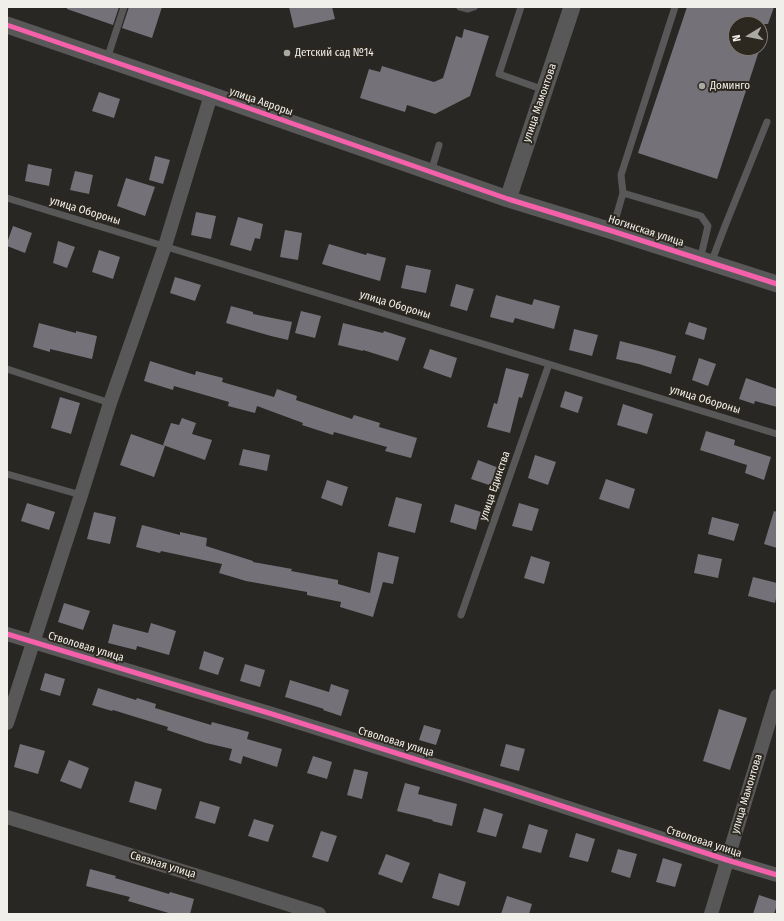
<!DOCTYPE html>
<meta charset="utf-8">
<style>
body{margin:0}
#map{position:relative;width:784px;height:921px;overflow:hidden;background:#292723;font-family:"Fira Sans Condensed",sans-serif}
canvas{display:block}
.frame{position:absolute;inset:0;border:8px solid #f1efea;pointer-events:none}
.north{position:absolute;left:728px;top:16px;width:40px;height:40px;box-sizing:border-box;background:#2c2820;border:1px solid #7b7871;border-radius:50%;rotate:260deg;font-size:11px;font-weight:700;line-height:16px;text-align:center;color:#f1efea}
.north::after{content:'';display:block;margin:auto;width:14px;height:18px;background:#aba9a4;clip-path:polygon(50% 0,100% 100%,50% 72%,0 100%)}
</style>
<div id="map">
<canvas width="784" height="921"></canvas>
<div class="frame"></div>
<div class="north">N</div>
</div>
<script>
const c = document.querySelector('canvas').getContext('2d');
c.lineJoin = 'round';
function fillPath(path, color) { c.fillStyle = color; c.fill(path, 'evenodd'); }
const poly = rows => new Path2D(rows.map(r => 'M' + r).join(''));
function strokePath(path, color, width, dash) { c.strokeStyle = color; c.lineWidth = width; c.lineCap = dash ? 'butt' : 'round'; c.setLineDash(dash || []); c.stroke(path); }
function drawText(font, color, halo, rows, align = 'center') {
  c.font = font + ' "Fira Sans Condensed",sans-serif'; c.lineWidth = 4; c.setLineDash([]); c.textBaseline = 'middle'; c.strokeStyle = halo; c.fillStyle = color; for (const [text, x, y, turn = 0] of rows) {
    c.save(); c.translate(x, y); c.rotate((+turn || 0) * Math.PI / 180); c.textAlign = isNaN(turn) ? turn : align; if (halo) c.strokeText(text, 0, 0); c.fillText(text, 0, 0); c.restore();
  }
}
const building = poly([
 [67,7,119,7,113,25,67,9],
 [129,7,162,7,152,38,122,28],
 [289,7,332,7,335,19,294,28],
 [687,7,774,7,768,24,736,24,736,48,760,48,717,179,638,153],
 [464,29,489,36,470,96,435,114,407,105,405,112,360,98,369,69,380,72,382,66,434,82,443,78,456,36,462,38],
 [99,92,120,99,114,118,92,111],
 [155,156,170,160,163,184,149,180],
 [28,164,52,169,49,186,25,181],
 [75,171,93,175,89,194,70,190],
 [126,178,155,187,145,216,117,206],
 [196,212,216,216,211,239,191,235],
 [238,217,263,224,260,239,255,238,251,251,230,245],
 [13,226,32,233,25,253,7,246,7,243],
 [285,230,302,233,298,260,280,257],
 [58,241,75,247,67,268,53,263],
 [329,244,366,255,367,253,386,258,380,281,322,264],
 [99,250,120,257,113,279,92,272],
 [406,265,431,270,426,293,401,288],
 [175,277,201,285,195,301,170,293],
 [456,284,474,289,467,311,450,306],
 [496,295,532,305,534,299,560,306,554,329,515,318,513,323,490,317],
 [231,306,253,312,253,314,292,322,288,340,271,336,226,323],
 [301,311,321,316,315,338,295,333],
 [689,322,707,328,704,340,685,334],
 [39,323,76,333,76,331,97,336,92,359,50,349,50,352,33,347],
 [343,323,383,333,384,331,406,338,398,361,363,350,363,351,338,345],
 [574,329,598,335,592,356,569,350],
 [620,341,655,350,676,356,671,374,639,364,616,359],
 [430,349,457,358,451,378,423,368],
 [699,358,716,364,708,386,692,380],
 [150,361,195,375,196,371,223,378,222,382,274,397,277,389,297,396,296,400,352,419,354,415,380,423,379,427,417,438,411,458,385,451,387,447,334,432,333,435,302,425,303,423,257,406,255,413,228,406,229,402,174,386,173,390,144,381],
 [506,368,529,374,522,398,519,397,510,433,487,427,494,403,497,404],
 [746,378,777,389,777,407,755,401,754,404,739,399],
 [565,391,583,397,578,413,560,407],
 [60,397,80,403,71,434,51,428],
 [623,404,653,414,647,434,617,425],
 [182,418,196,423,192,434,212,440,205,460,163,445,171,423,179,425],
 [706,431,735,440,734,445,771,457,764,480,745,473,747,465,700,450],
 [131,434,165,446,154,477,120,465],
 [243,449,270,455,267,471,239,465],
 [535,455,556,462,548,485,528,478],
 [478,460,499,468,492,486,471,479],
 [606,479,635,489,629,509,599,499],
 [327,480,348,487,342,506,321,498],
 [396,497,422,504,415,533,388,526],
 [27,503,55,512,49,530,21,521],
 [519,503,539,509,532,531,512,526],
 [455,504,481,512,476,530,450,522],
 [774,511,777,512,777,548,764,544],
 [94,512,116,517,110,544,87,539],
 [712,517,739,524,734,541,708,534],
 [142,525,180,535,180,532,207,538,206,546,253,561,253,562,292,569,291,571,338,580,338,584,370,593,378,552,399,557,393,584,383,582,373,617,340,607,341,602,307,595,307,592,246,581,219,573,222,564,161,551,160,553,136,547],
 [698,554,722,559,718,578,694,573],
 [531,556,550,562,544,584,524,578],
 [753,577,777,583,777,594,775,603,748,596],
 [64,603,90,611,83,630,58,622],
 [151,623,176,631,169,655,137,646,136,650,108,643,113,624,148,633],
 [204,651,224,658,218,675,199,669],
 [245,664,265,670,260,687,240,681],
 [45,673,65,679,60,696,40,690],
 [290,680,329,692,331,684,349,690,341,716,323,710,324,709,285,697],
 [98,688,136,700,137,698,156,704,155,708,211,725,212,722,249,732,247,739,282,749,277,767,243,756,241,764,229,760,232,749,206,743,167,730,168,727,113,710,112,711,92,705],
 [719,709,747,718,730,770,703,761],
 [424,725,441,730,436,745,419,740],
 [20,744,45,751,38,774,14,767],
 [506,744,525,749,519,771,500,766],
 [313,756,332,762,327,779,307,773],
 [69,760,89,768,81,789,60,781],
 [354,769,368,772,362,799,347,795],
 [135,781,162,789,156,810,129,802],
 [405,783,420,787,418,794,457,804,452,826,432,821,433,820,397,811],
 [200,801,220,807,215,824,195,818],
 [484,808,503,814,496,837,477,832],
 [254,819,274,825,268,842,248,836],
 [529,824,548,830,541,853,522,848],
 [321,831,337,836,328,862,312,857],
 [576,833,595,839,588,862,569,857],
 [618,849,637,854,630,878,611,872],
 [386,854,410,863,402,883,378,874],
 [663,858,682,864,675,887,656,882],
 [90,869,116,876,115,878,169,894,170,892,194,899,190,914,172,914,128,901,130,897,86,886],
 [439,873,466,882,459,906,432,898],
 [759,895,777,901,777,905,774,914,753,914],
 [507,896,532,904,529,914,501,914]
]);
const service = poly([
 [460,7,468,9,474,7],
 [521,7,499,74,544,90],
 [107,59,124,7],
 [431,172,439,145],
 [623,193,701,216,708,226,700,260],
 [7,198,777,434],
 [612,231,623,193,621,175,675,7],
 [711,263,725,226,767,122],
 [7,369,110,403],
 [7,474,81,495],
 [461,615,549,364]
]);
const minor = poly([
 [7,634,272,714,507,788,727,860,777,875],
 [7,723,81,495,110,403,165,246,211,95],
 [7,817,240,889,319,914],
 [711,914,777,696]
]);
const tertiary = poly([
 [7,25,211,95,508,199,612,231,777,284],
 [508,199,572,7]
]);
const cycleway = poly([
 [7,25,211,95,508,199,612,231,777,284],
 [7,634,272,714,507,788,727,860,777,875]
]);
const markers = [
 [287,53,4,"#aba9a4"],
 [702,86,4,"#aba9a4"]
];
const poiNames = [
 ["Детский сад №14",295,53],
 ["Доминго",710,86]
];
const streetNames = [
 ["улица Авроры",261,102,19],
 ["улица Мамонтова",540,103,-71],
 ["улица Обороны",85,211,17],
 ["Ногинская улица",646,231,18],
 ["улица Обороны",395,305,17],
 ["улица Обороны",705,400,17],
 ["улица Единства",495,486,-71],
 ["Стволовая улица",86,647,17],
 ["Стволовая улица",396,742,17],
 ["улица Мамонтова",747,794,-73],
 ["Стволовая улица",704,842,18],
 ["Связная улица",163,865,17]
];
fillPath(building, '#757178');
strokePath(service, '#595859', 7);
strokePath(minor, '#595859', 14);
strokePath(tertiary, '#595859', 17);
strokePath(cycleway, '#f560ab', 5);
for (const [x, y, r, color] of markers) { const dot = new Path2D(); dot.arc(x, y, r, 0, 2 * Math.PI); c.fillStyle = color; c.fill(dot); strokePath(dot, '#2c2820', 1.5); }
drawText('11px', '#f1efea', '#2c2820', poiNames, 'left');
drawText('11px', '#f1efea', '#2c2820', streetNames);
</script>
